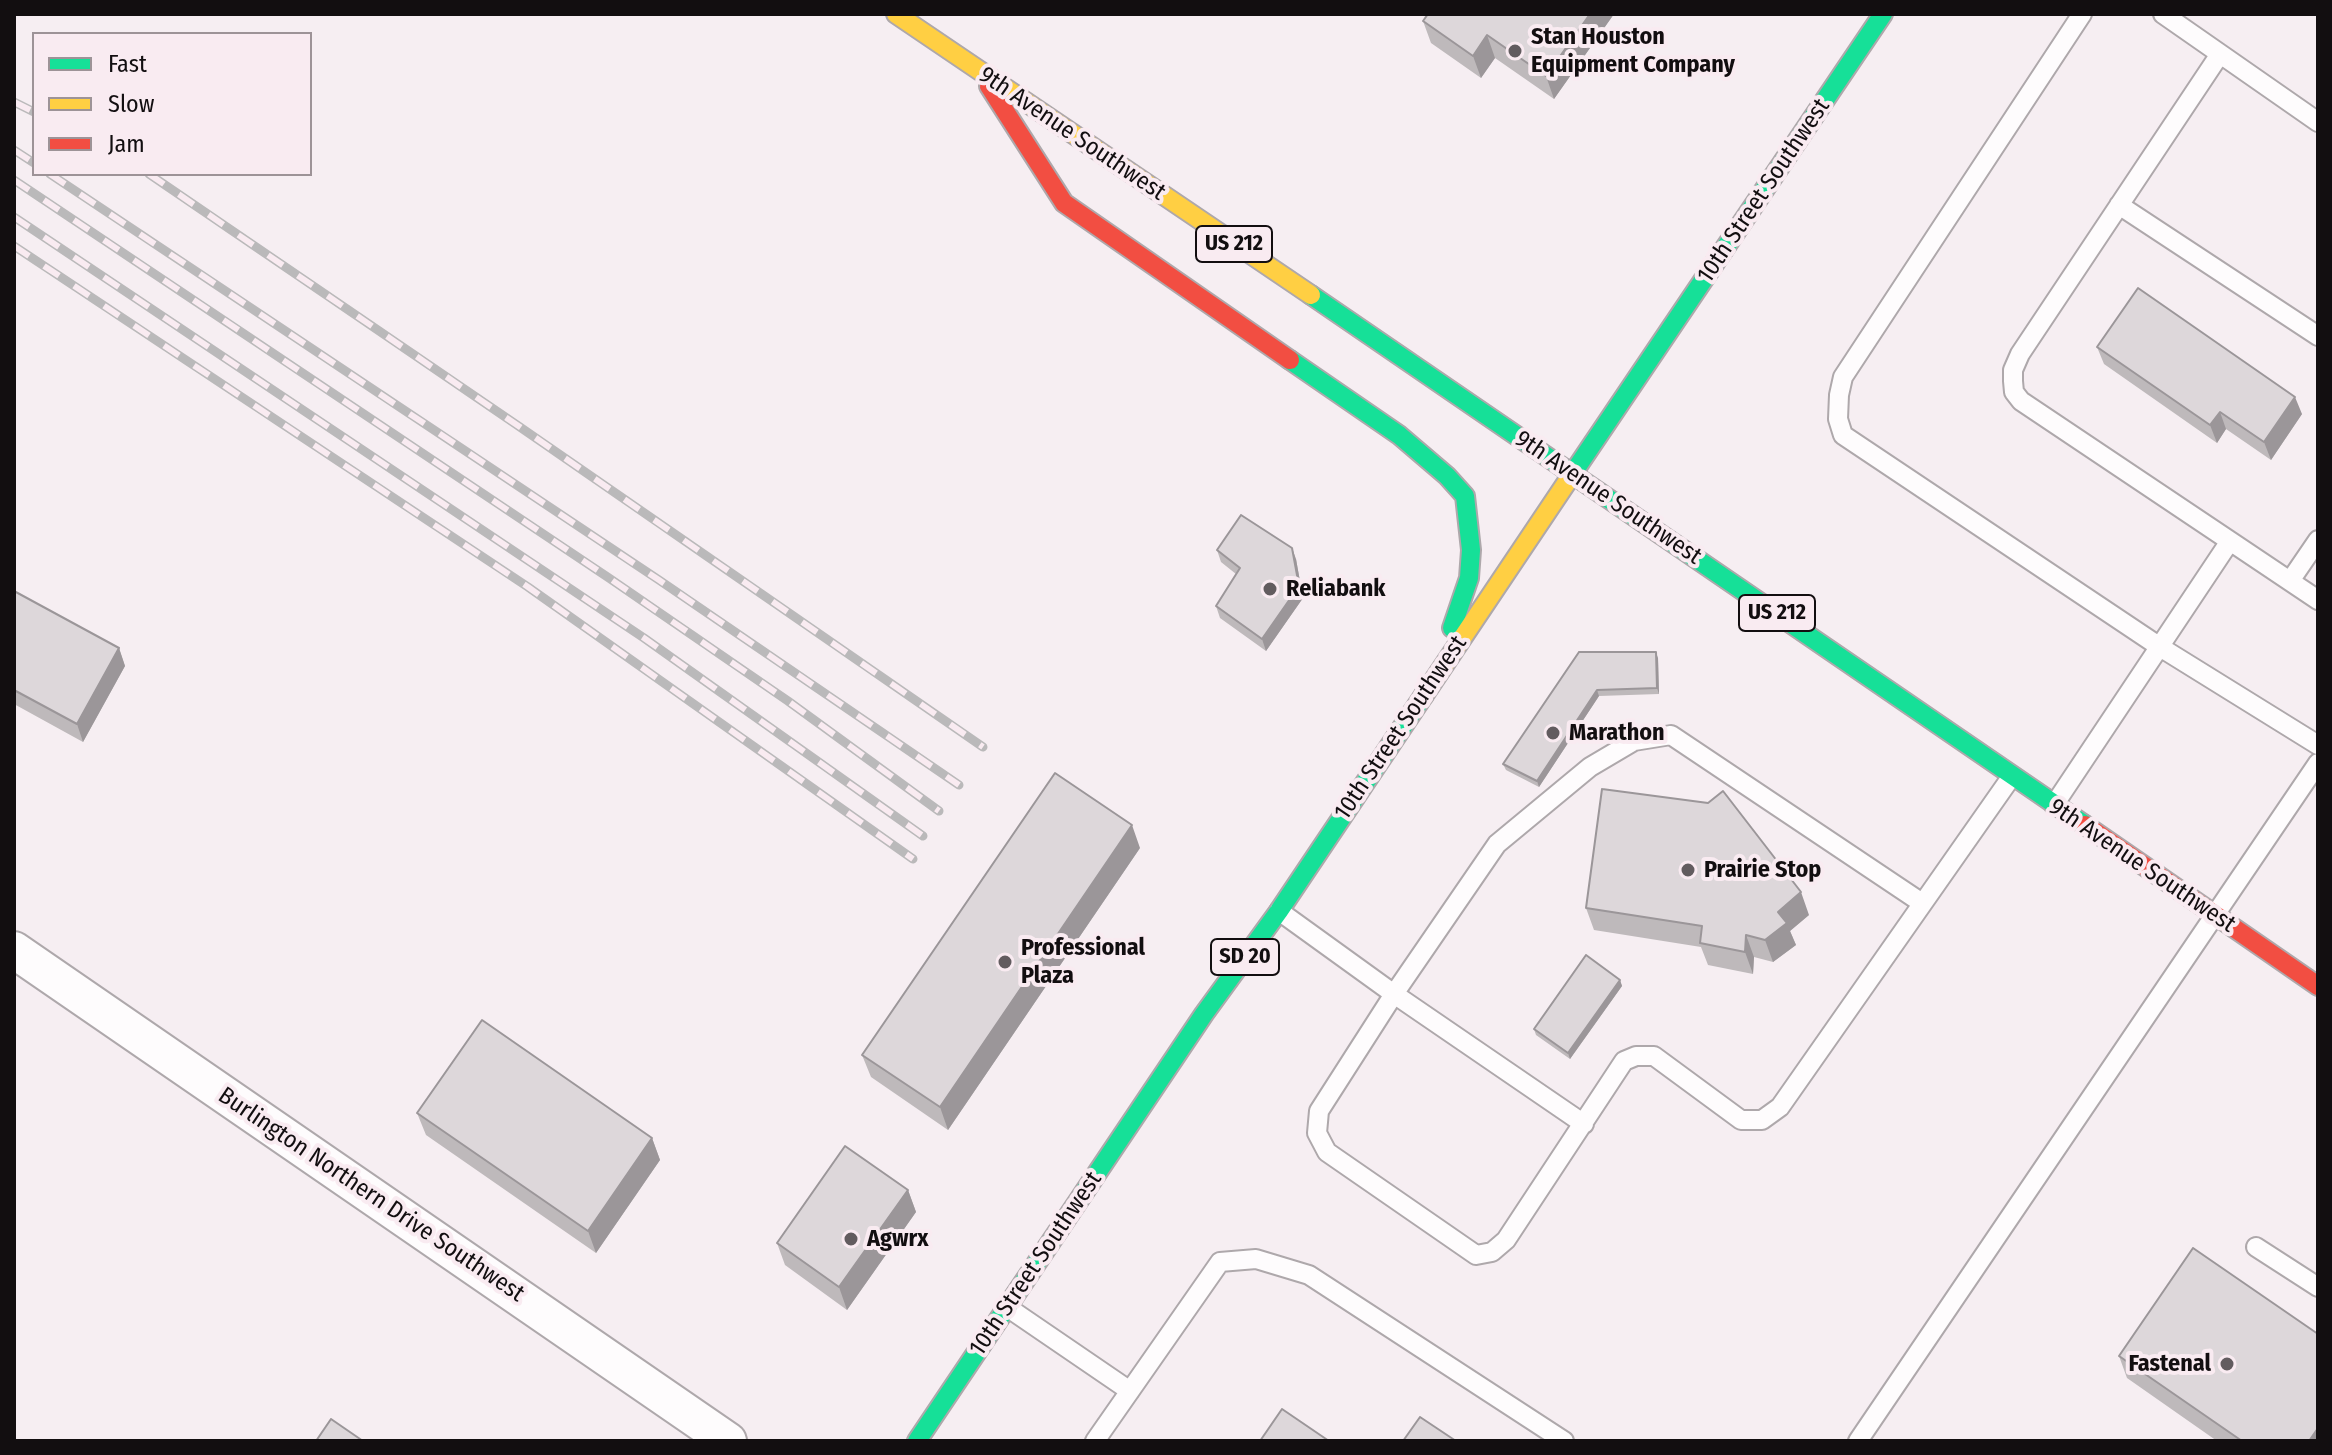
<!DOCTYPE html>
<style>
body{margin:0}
#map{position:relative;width:2332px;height:1455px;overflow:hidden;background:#f6eef2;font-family:"Fira Sans Condensed",sans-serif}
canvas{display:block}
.frame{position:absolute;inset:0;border:16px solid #120e10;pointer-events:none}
.legend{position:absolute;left:32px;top:32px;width:280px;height:144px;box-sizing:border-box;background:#f9ebf1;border:2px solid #9d9397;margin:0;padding:10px 14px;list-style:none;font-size:24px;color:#120e10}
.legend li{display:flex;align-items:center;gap:16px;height:40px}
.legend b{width:40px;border:2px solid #9d9397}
</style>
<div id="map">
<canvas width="2332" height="1455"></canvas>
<div class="frame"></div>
<ul class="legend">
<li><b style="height:10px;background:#16e098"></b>Fast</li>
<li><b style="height:10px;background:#ffcf43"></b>Slow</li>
<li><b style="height:10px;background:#f24e42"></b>Jam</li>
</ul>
</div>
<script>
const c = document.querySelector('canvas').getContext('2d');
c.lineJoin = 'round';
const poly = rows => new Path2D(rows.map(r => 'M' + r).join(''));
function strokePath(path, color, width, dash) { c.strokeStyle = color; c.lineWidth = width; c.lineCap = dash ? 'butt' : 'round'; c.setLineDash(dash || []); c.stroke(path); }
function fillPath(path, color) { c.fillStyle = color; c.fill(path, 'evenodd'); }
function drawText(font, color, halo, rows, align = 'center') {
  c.font = font + ' "Fira Sans Condensed",sans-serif'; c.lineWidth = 8; c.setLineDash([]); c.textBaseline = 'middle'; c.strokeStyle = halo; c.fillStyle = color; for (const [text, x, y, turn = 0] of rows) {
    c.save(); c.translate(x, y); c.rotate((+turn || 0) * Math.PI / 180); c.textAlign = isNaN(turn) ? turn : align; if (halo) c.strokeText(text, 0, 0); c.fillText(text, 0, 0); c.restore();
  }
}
const lane = poly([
 [2082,14,1843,377,1839,395,1838,419,1843,435,2160,647,2318,745],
 [2163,14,2318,122],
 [2220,54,2020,354,2013,370,2013,381,2014,392,2021,401,2230,541],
 [2119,205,2318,336],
 [2290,581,2318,540],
 [2054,805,2230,541,2318,600],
 [1279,911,1394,994,1319,1111,1317,1133,1327,1152,1476,1255,1492,1252,1506,1240,1624,1061,1636,1056,1654,1056,1741,1120,1762,1120,1780,1107,2012,776],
 [1584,1124,1394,994,1497,844,1590,767,1634,741,1671,735,1922,903],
 [2256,1247,2318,1287],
 [1007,1307,1130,1391],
 [1095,1441,1220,1262,1256,1259,1309,1275,1564,1441],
 [1858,1441,2318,763]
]);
const street = poly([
 [14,950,728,1441]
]);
const fast = poly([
 [1311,295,2085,825],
 [1290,360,1399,435,1447,476,1465,496,1471,550,1469,578,1452,628],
 [1573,473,1883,14],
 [917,1441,1204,1014,1279,911,1424,695]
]);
const slow = poly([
 [896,14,1311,295],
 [1424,695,1573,473]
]);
const jam = poly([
 [989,86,1064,203,1290,360],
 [2085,825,2318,986]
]);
const rail = poly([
 [14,102,34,112],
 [14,150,34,163],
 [50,174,659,580,959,785],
 [149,174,517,425,983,747],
 [14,180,609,578,788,701,939,811],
 [14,217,644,638,923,836],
 [14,246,528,587,913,859]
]);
const wall = poly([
 [1421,14,1614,14,1554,99,1495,58,1481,78,1431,43,1423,21,1426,17],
 [2097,347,2302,414,2271,460,2226,429,2217,443,2104,364],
 [1217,550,1296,559,1303,598,1266,651,1220,618,1216,606,1236,574,1221,562],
 [14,591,119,648,125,666,83,742,14,704],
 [1579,652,1658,658,1659,694,1599,696,1539,787,1506,770,1503,764],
 [1140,848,948,1130,871,1077,862,1055],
 [1586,908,1809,915,1790,931,1796,945,1773,962,1754,957,1753,974,1708,965,1701,947,1594,930],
 [1620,980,1622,986,1570,1059,1536,1035,1534,1029],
 [417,1113,652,1138,660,1160,596,1253,426,1135],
 [908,1190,916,1212,847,1310,785,1265,777,1243],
 [2119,1356,2318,1441,2217,1441,2127,1378]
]);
const shadedWall = poly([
 [1590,14,1614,14,1554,99,1546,76],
 [1487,35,1495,58,1481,78,1473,56],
 [2295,397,2302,414,2271,460,2264,442],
 [2220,412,2226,429,2217,443,2210,425],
 [1292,548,1296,559,1303,598,1266,651,1262,639],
 [119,648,125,666,83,742,77,724],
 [1656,652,1658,658,1659,694,1657,688],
 [1597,690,1599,696,1539,787,1537,781],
 [1132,825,1140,848,948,1130,940,1107],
 [1801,892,1809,915,1790,931,1796,945,1773,962,1765,940,1778,912],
 [1746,935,1754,957,1753,974,1745,952],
 [1620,980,1622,986,1570,1059,1568,1053],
 [652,1138,660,1160,596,1253,588,1231],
 [908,1190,916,1212,847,1310,839,1287],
 [2318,1428,2318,1441,2309,1441]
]);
const building = poly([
 [1428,14,1590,14,1546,76,1487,35,1473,56,1423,21,1428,14],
 [2138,288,2295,397,2264,442,2220,412,2210,425,2097,347,2138,288],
 [1241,515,1292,548,1299,586,1262,639,1216,606,1240,568,1217,550,1241,515],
 [14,591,119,648,77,724,14,690,14,591],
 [1579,652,1656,652,1657,688,1597,690,1537,781,1503,764,1579,652],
 [1055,773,1132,825,940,1107,862,1055,1055,773],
 [1602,789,1708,803,1723,791,1801,892,1778,912,1787,923,1765,940,1746,935,1745,952,1700,943,1702,926,1586,908,1602,789],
 [1586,955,1620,980,1568,1053,1534,1029,1586,955],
 [482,1020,652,1138,588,1231,417,1113,482,1020],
 [845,1146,908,1190,839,1287,777,1243,845,1146],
 [2193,1248,2318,1334,2318,1428,2309,1441,2242,1441,2119,1356,2193,1248],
 [1282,1409,1329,1441,1260,1441,1282,1409],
 [1420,1417,1456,1441,1403,1441,1420,1417],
 [331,1419,363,1441,316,1441,331,1419]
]);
const markers = [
 [1515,51,8,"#625c5f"],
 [1270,589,8,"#625c5f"],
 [1553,733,8,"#625c5f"],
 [1688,870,8,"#625c5f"],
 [1005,962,8,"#625c5f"],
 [851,1239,8,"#625c5f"],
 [2227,1364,8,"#625c5f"]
];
const shields = [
 [1234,244,76],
 [1777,613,76],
 [1245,957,68]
];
const shieldNames = [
 ["US 212",1234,244],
 ["US 212",1777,613],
 ["SD 20",1245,957]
];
const poiNames = [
 ["Stan Houston",1531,37],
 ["Equipment Company",1531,65],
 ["Reliabank",1286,589],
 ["Marathon",1569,733],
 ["Prairie Stop",1704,870],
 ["Professional",1021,948],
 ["Plaza",1021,976],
 ["Agwrx",867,1239],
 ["Fastenal",2211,1364,"right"]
];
const streetNames = [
 ["9th Avenue Southwest",1072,134,34],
 ["10th Street Southwest",1764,191,-56],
 ["9th Avenue Southwest",1608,498,34],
 ["10th Street Southwest",1401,728,-56],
 ["9th Avenue Southwest",2142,866,34],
 ["Burlington Northern Drive Southwest",371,1195,34],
 ["10th Street Southwest",1036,1264,-56]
];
strokePath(lane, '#aea8ab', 22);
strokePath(street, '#aea8ab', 40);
strokePath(fast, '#aea8ab', 22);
strokePath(slow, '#aea8ab', 22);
strokePath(jam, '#aea8ab', 22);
strokePath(lane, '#fefcfd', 18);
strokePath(street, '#fefcfd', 36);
strokePath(fast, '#16e098', 18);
strokePath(slow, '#ffcf43', 18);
strokePath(jam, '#f24e42', 18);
strokePath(rail, '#bab9ba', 9);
strokePath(rail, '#f9ebf1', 6, [18]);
fillPath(wall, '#beb9bb');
fillPath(shadedWall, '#9b9699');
fillPath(building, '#ddd7da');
strokePath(building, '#9b9699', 2);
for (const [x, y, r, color] of markers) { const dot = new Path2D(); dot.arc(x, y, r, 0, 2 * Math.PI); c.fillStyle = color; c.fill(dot); strokePath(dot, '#f9ebf1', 3); }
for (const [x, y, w] of shields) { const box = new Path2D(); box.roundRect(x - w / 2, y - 18, w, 36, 6); c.fillStyle = '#f9ebf1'; c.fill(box); strokePath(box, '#120e10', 2); }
drawText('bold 22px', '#120e10', null, shieldNames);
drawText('bold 24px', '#120e10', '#f9ebf1', poiNames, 'left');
drawText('24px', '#120e10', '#f9ebf1', streetNames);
</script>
